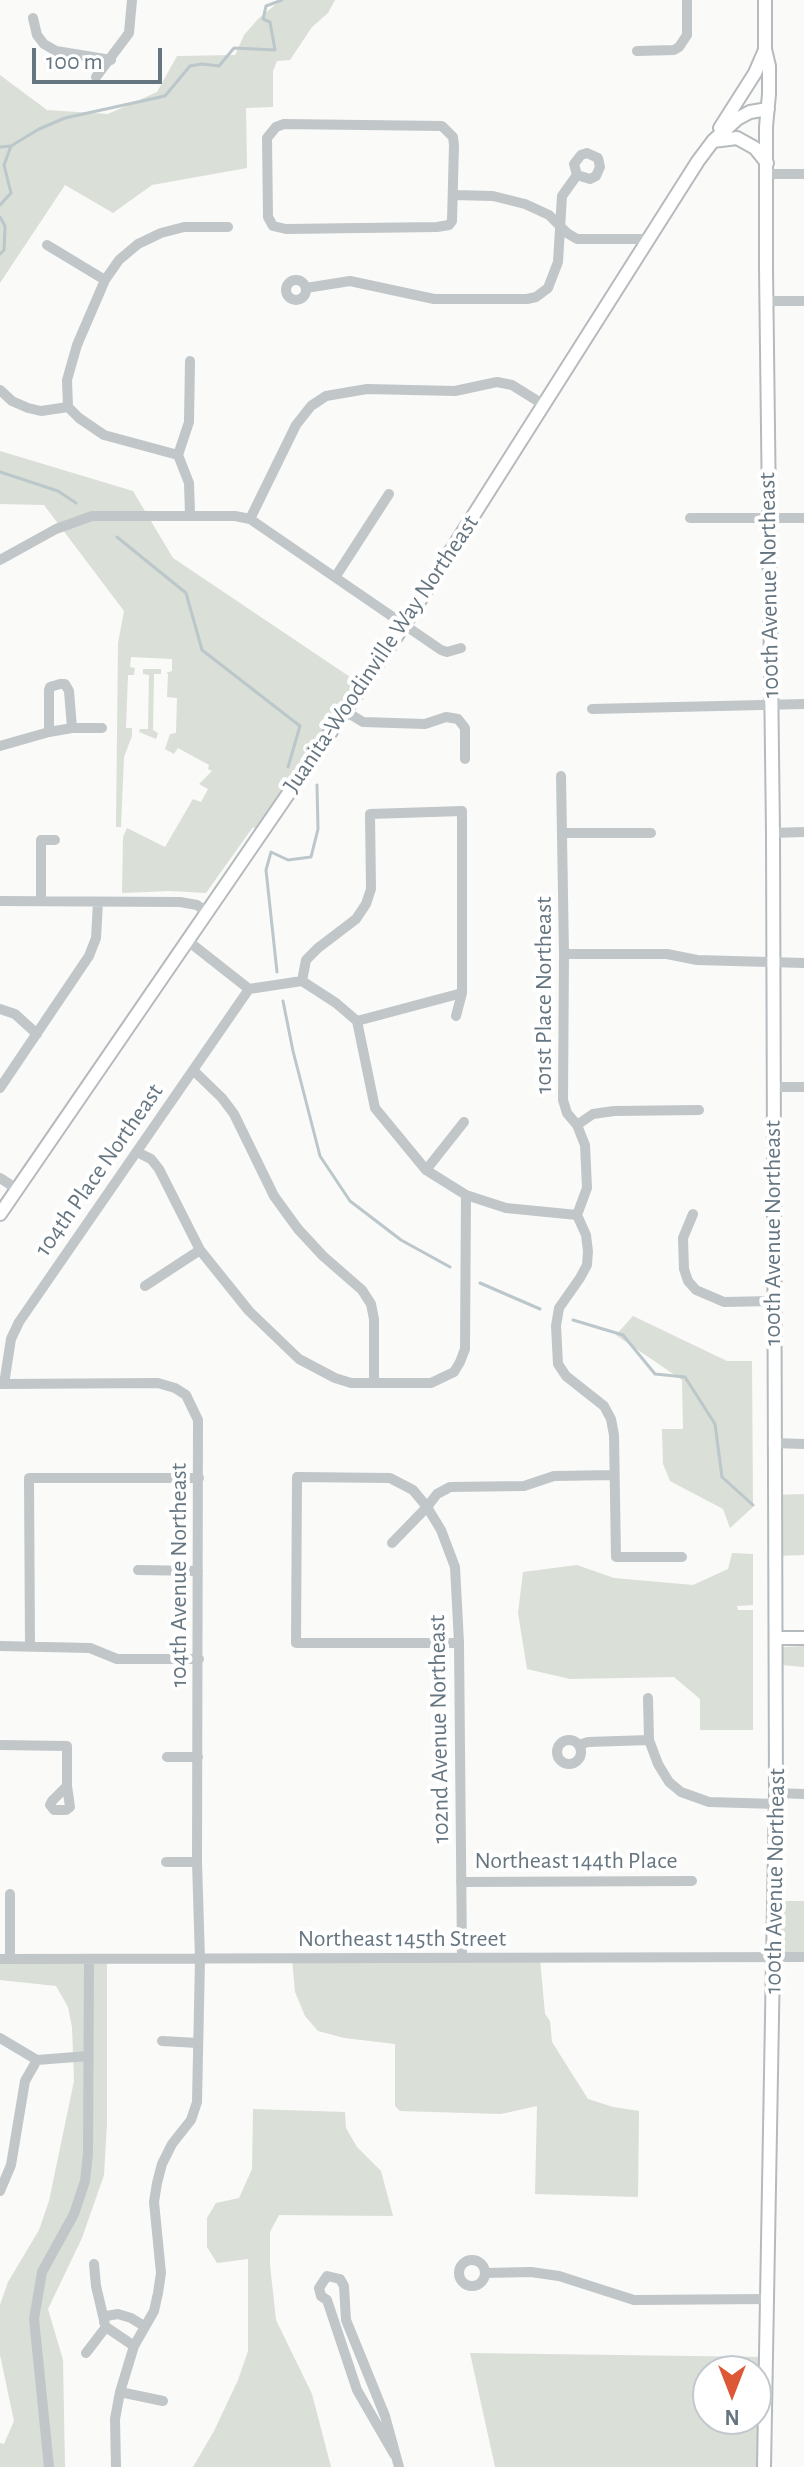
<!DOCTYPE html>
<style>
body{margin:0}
#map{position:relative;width:804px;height:2467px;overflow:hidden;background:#fafaf8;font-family:"Alegreya Sans",sans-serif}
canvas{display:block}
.north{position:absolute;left:692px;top:2355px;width:80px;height:80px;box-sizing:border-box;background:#fff;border:2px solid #c2c8cd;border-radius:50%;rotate:180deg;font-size:22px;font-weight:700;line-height:32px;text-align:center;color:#667681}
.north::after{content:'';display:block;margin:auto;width:28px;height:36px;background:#dc5836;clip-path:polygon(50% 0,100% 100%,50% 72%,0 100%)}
.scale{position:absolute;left:32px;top:48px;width:130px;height:36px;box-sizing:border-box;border:4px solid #667681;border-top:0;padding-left:10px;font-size:24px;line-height:28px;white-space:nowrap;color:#667681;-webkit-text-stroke:6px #fff;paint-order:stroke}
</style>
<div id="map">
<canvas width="804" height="2467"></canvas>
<div class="north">N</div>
<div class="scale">100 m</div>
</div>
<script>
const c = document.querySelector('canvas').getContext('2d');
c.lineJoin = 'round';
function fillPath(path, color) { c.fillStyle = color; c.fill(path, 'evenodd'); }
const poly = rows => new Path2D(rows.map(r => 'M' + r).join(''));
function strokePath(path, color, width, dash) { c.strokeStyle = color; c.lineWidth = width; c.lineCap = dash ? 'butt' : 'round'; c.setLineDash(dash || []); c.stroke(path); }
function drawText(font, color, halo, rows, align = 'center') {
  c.font = font + ' "Alegreya Sans",sans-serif'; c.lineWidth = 8; c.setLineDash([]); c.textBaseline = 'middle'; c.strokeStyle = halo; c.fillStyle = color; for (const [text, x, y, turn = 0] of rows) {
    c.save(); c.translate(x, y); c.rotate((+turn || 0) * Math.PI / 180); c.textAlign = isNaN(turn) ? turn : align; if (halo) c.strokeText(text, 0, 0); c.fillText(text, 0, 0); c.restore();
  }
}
const green = poly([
 [281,0,335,0,328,13,312,27,290,60,277,61,273,71,273,107,246,108,247,168,152,185,113,213,65,185,0,283,0,75,47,110,108,114,157,92,177,56,235,55,244,35,258,19],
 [0,451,133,491,173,558,362,685,261,834,253,827,206,893,170,891,122,893,123,837,127,828,165,847,193,799,201,802,208,789,199,784,212,771,208,769,209,765,178,748,174,754,165,749,170,734,176,733,177,698,167,697,168,674,166,673,172,671,172,659,131,657,130,667,135,668,134,675,128,675,126,728,132,728,132,736,124,757,121,827,116,827,118,643,124,611,44,505,0,504],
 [143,669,161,669,161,674,154,674,153,730,158,733,156,739,139,732,140,729,148,729,149,675,143,674],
 [633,1316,727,1361,752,1361,753,1507,730,1528,723,1509,670,1481,663,1464,662,1429,683,1429,682,1380,616,1335],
 [804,1494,804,1555,776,1556,774,1495],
 [732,1553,753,1554,753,1605,737,1606,738,1610,753,1610,753,1730,700,1730,700,1699,674,1677,570,1679,527,1669,518,1613,523,1572,577,1565,614,1578,693,1585,728,1569],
 [804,1646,804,1667,781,1665,783,1647],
 [774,1901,804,1901,804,1959,775,1955],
 [540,1958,545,2014,550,2021,552,2042,588,2099,613,2107,639,2111,638,2197,535,2194,537,2106,501,2114,400,2111,395,2106,395,2044,344,2038,318,2031,305,2016,295,1992,292,1959],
 [0,1959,107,1960,107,2123,104,2175,82,2238,48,2309,63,2360,65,2467,0,2467,0,2443,4,2444,14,2421,0,2355,0,2305,8,2282,39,2230,49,2201,74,2081,72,2027,68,2007,56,1986,0,1980],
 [253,2109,345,2112,346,2128,357,2147,381,2171,393,2216,279,2215,270,2232,270,2265,276,2320,312,2394,331,2467,193,2467,214,2431,238,2380,248,2351,248,2259,217,2263,207,2247,207,2218,216,2203,239,2198,252,2169],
 [470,2353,765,2357,764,2467,495,2467],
 [708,2371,756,2371,756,2419,708,2419]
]);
const stream = poly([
 [0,147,11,146,39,129,65,118,165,96,190,66,202,64,219,66,234,48,275,50,270,22,263,19,266,6,282,0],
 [0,205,11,193,4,165,11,146],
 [0,217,5,226,4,250,0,254],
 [0,472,58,491,76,503],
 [117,537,186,593,202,650,300,726,288,767],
 [277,972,266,870,271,852,288,860,311,857,318,829,317,785],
 [283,1001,293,1051,320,1156,350,1201,401,1240,450,1267],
 [480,1283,540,1309],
 [573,1320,623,1335,655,1374,685,1377,715,1424,722,1477,753,1505]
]);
const minor = poly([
 [33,18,37,35,44,44,56,51,111,60],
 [637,51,674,50,679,47,687,35,687,0],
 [96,77,129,33,132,0],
 [284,124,442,126,453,137,454,145,452,221,449,225,437,227,286,229,273,226,268,217,267,138,276,127,284,124],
 [768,174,804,174],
 [454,195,493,196,525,204,549,215,567,233,577,239,649,239],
 [47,245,105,280],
 '286 290a10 10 0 1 1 20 0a10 10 0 1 1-20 0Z',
 [306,288,350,281,434,299,527,299,536,297,548,288,558,262,562,196,577,175,590,179,596,176,600,167,598,158,587,153,581,155,574,164,577,175],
 [767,301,804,301],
 [0,390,12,401,28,408,41,411,68,407,79,418,104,435,178,455],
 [68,407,67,380,77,345,105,280,119,260,138,244,161,233,184,227,228,227],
 [190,514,189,483,178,455,189,422,190,361],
 [690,518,804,518],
 [250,519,296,425,311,406,326,396,367,389,455,391,497,382,512,385,544,405],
 [0,560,56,529,92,516,235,516,250,519,441,650,447,652,461,648],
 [336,576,389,494],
 [592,709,804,704],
 [345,711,363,722,425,724,446,717,458,719,465,728,465,759],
 [49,732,49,690,50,687,60,684,65,684,69,691,72,728],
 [0,746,49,732,72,728,102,728],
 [561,776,564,954,563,1100,567,1113,577,1125,585,1145,587,1188,577,1215,586,1235,588,1251,587,1265,580,1278,559,1308,556,1326,558,1364,566,1376,604,1406,611,1419,614,1435,616,1557,682,1557],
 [562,833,651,833],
 [773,833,804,832],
 [0,901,180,902,197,905,208,913],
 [41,901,41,840,55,840],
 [188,941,249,989,302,981,336,1003,357,1021,462,993],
 [564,954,667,954,697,960,804,963],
 [302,981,306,960,318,948,356,919,366,904,371,889,370,814,462,811,462,993,456,1016],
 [0,1009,15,1014,37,1034],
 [357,1021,375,1108,426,1170,466,1195,506,1208,577,1215],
 [193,1070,222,1098,234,1114,274,1196,298,1229,323,1256,362,1290,371,1304,374,1319,374,1383],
 [773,1087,804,1087],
 [0,1088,89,956,96,938,98,902],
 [577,1125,593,1114,614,1111,699,1110],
 [137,1152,151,1159,159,1169,200,1250,249,1311,299,1359,335,1378,351,1383,431,1383,454,1372,460,1362,465,1349,466,1195],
 [426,1170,464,1122],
 [0,1178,17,1189],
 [693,1214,683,1238,684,1269,688,1281,696,1290,724,1302,773,1301],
 [145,1286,200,1250],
 [0,1384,158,1383,175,1388,186,1395,198,1420,197,1862,200,1959,197,2102,191,2120,172,2144,162,2164,157,2183,154,2202,161,2273,158,2293,154,2311,134,2346,120,2392,115,2419,116,2467],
 [4,1384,11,1339,19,1322,249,989],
 [773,1443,804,1444],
 [392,1543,427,1507,441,1530,455,1567,459,1643,462,1958],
 [138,1570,198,1571],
 [459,1643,296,1643,297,1477,390,1478,413,1490,427,1507,437,1494,450,1487,524,1486,554,1476,614,1475],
 [0,1646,90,1648,117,1659,199,1659],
 [30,1647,29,1478,199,1478],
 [648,1698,649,1740,658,1764,669,1782,681,1792,709,1802,776,1804],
 '557 1752a12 12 0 1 1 24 0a12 12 0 1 1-24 0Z',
 [0,1745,67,1746,67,1786,52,1801,50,1805,54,1810,66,1810,70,1807,67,1786],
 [579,1745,588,1742,649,1740],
 [167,1757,198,1757],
 [776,1793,804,1794],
 [166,1862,197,1862],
 [461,1882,692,1881],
 [10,1894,10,1959],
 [0,1959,804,1957],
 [0,2038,37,2060,88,2056],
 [162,2041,198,2043],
 [0,2191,11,2165,25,2081,37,2060],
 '459 2273a13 13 0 1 1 26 0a13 13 0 1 1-26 0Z',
 [94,2264,96,2286,104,2320],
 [485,2273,531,2272,559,2276,634,2300,766,2299],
 [134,2346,106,2327,104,2322,106,2316,118,2314,131,2318,144,2326],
 [86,2353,106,2327],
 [120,2392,163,2401],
 [394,2454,357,2390,327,2300,321,2296,319,2288,327,2276,340,2279,344,2286,346,2320,385,2416,399,2467],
 [49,2467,34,2319,42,2272,74,2214,85,2181,88,2153,89,1961]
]);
const major = poly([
 [720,128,755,73,765,50],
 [713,141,737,138,755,148,767,163],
 [0,1214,404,625,698,161,713,141,737,119,750,112,768,109],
 [776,1638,804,1638],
 [764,2467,776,1793,773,833,766,268,766,127,769,94,769,66,765,49,765,0]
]);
const streetNames = [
 ["100th Avenue Northeast",769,585,-91],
 ["Juanita-Woodinville Way Northeast",381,654,-56],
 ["101st Place Northeast",544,995,-90],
 ["104th Place Northeast",99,1170,-55],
 ["100th Avenue Northeast",773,1233,-90],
 ["104th Avenue Northeast",179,1575,-90],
 ["102nd Avenue Northeast",439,1729,-91],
 ["Northeast 144th Place",576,1861],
 ["100th Avenue Northeast",775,1881,-89],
 ["Northeast 145th Street",402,1939]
];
fillPath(green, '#dadfd7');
strokePath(stream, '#bbc7cb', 3);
strokePath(major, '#b5babe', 16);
strokePath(minor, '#c1c6c9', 10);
strokePath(major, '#fff', 12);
drawText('24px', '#667681', '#fff', streetNames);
</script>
